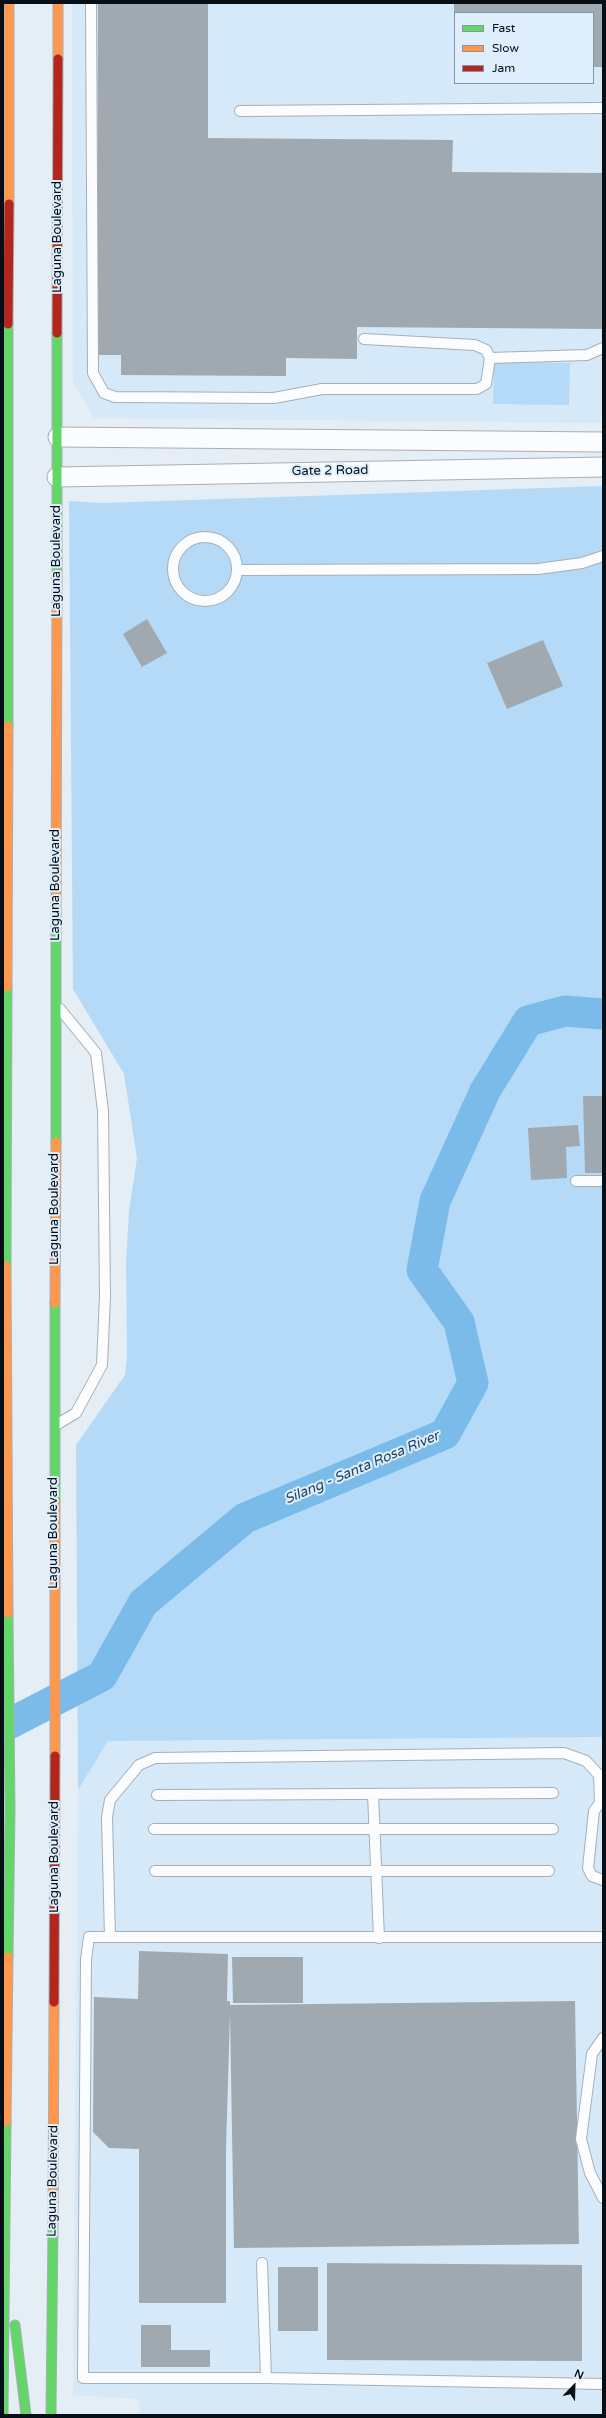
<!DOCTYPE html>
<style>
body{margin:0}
#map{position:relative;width:606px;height:2418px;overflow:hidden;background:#e5edf5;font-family:"Varela Round",sans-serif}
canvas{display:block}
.frame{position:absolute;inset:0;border:4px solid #060f16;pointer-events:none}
.legend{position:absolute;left:454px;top:12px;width:140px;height:72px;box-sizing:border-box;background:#deeefc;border:1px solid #8895a0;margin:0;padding:5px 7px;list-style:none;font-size:12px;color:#060f16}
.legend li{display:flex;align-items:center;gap:8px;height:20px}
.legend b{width:20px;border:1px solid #8895a0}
.north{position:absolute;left:554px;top:2366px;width:40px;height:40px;-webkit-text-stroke:3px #deeefc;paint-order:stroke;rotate:23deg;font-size:11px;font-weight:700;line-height:16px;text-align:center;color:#060f16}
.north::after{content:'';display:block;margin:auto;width:14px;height:18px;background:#060f16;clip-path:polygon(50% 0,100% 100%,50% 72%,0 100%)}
</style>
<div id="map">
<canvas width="606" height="2418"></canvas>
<div class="frame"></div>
<ul class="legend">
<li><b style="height:5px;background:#63d668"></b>Fast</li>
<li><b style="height:5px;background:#ff974d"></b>Slow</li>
<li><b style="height:5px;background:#b3261e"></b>Jam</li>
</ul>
<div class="north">N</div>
</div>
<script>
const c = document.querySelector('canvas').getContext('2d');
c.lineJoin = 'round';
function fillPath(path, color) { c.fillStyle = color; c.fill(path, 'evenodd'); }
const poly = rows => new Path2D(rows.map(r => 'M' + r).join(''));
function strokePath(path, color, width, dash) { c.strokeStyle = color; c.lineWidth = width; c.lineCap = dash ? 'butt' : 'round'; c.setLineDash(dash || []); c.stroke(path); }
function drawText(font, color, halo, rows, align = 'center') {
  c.font = font + ' "Varela Round",sans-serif'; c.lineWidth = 4; c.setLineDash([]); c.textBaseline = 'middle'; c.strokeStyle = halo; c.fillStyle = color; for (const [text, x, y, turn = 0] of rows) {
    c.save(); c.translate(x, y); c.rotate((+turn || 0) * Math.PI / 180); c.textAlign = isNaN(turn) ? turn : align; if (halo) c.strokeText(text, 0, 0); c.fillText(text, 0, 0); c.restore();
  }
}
const built = poly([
 [72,3,603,3,603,423,94,418,73,382],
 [455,13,593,13,593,83,455,83],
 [603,1737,603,2415,140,2415,139,2399,73,2395,78,1790,108,1741]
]);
const green = poly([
 [494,362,570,363,569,405,493,404],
 [603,486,603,1737,108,1741,78,1790,76,1445,125,1375,127,1356,126,1263,129,1211,137,1158,124,1074,73,989,69,501,103,503]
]);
const river = poly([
 [3,1727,102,1676,143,1603,245,1518,445,1434,473,1383,459,1322,422,1270,435,1201,485,1091,528,1021,565,1011,603,1014]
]);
const building = poly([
 [98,3,208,3,208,138,453,140,452,172,603,173,603,329,357,327,357,359,286,358,286,376,121,375,121,355,97,355],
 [454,3,603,3,603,67,593,67,593,13,454,13],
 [147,619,167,653,142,667,123,634],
 [543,640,563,686,507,709,487,663],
 [583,1096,603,1096,603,1173,585,1173],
 [578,1125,580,1146,566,1147,567,1178,531,1180,528,1128],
 [139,1951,228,1954,227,2001,230,2001,230,2005,575,2001,579,2244,234,2248,230,2014,226,2149,226,2303,139,2303,139,2149,109,2148,93,2132,94,1997,138,1999],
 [232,1957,303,1957,303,2003,233,2003],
 [327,2263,582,2265,582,2361,327,2360],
 [278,2267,318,2267,318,2331,278,2331],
 [141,2325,171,2325,171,2350,210,2350,210,2367,141,2367]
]);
const lane = poly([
 [91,3,93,373,104,393,115,397,274,398,322,389,477,389,486,384,490,358,587,355,603,348],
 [240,111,603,108],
 [364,339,475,345,486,350,490,358],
 '173 569a32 32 0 1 1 64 0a32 32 0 1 1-64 0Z',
 [237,570,538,569,582,563,603,556],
 [576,1181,603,1181],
 [56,1425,76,1413,102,1365,105,1296,103,1111,96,1053,60,1009],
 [373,1794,379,1938],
 [157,1795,553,1793],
 [603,1803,600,1803,594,1811,588,1868,592,1876,603,1880],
 [154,1829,553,1829],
 [155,1871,549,1871],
 [110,1937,107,1817,110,1800,139,1765,155,1758,564,1753,586,1761,599,1775,600,1803],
 [603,1937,89,1937,86,1960,83,2378,266,2378,603,2384],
 [603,2038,592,2054,581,2139,590,2173,603,2198],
 [262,2263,266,2378]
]);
const street = poly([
 [58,437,603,442],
 [57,477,603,467]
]);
const fast = poly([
 [57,577,57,333],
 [8,726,8,324],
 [56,1142,56,921],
 [6,1266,7,987],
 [55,1501,55,1303],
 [8,1613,10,1810,8,1957],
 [15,2325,26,2415],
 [3,2415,6,2122],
 [51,2415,53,2224]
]);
const slow = poly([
 [58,59,58,3],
 [9,204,9,3],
 [56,921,57,577],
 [7,987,8,726],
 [6,1266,8,1613],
 [55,1303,56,1142],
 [55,1756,55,1501],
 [6,2122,8,1957],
 [53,2224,54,2002]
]);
const jam = poly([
 [8,324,9,204],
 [57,333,58,59],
 [54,2002,55,1756]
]);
const streetNames = [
 ["Laguna Boulevard",58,237,-90],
 ["Gate 2 Road",330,471,-1],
 ["Laguna Boulevard",57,561,-90],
 ["Laguna Boulevard",56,885,-90],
 ["Laguna Boulevard",55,1209,-90],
 ["Laguna Boulevard",54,1533,-90],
 ["Laguna Boulevard",55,1857,-90],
 ["Laguna Boulevard",53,2181,-89]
];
const waterNames = [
 ["Silang - Santa Rosa River",362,1468,-23]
];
fillPath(built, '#d6e9f8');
fillPath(green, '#b4daf8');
strokePath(river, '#7bbbea', 31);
fillPath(building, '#a0a9b0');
strokePath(lane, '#a7afb6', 12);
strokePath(street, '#a7afb6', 21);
strokePath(fast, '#a7afb6', 11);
strokePath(slow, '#a7afb6', 11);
strokePath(jam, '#a7afb6', 11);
strokePath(lane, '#fbfcfe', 10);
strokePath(street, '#fbfcfe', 19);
strokePath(fast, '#63d668', 9);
strokePath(slow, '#ff974d', 9);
strokePath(jam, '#b3261e', 9);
drawText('13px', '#060f16', '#deeefc', streetNames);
drawText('italic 14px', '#1f445f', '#deeefc', waterNames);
</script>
